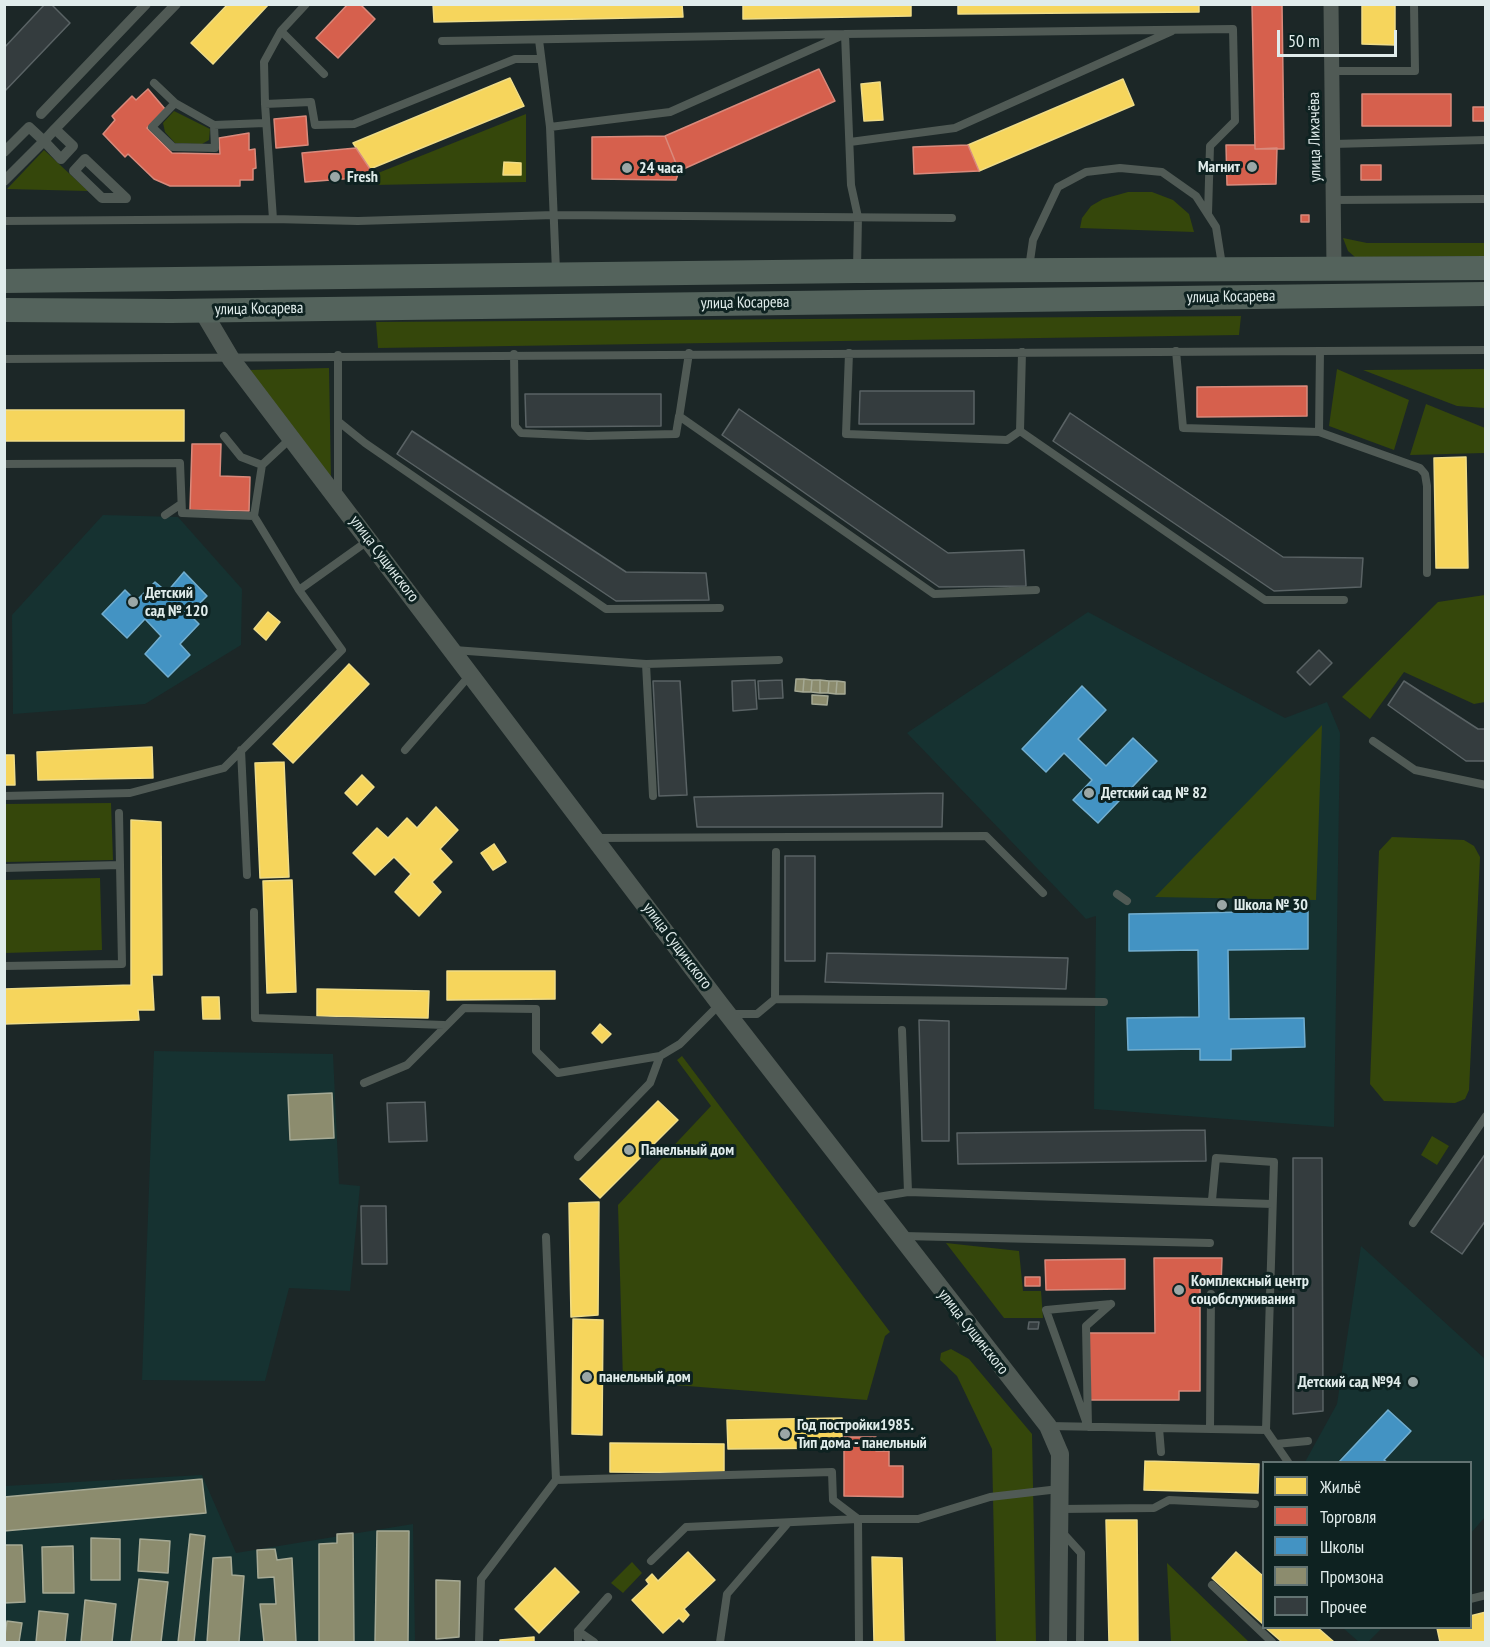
<!DOCTYPE html>
<meta charset="utf-8">
<style>
body{margin:0}
#map{position:relative;width:1490px;height:1647px;overflow:hidden;background:#1c2727;font-family:"PT Sans Narrow",sans-serif}
canvas{display:block}
.frame{position:absolute;inset:0;border:6px solid #e0eceb;pointer-events:none}
.legend{position:absolute;left:1262px;top:1461px;width:210px;height:168px;box-sizing:border-box;background:#0e2221;border:2px solid #627372;margin:0;padding:8px 10px;list-style:none;font-size:18px;color:#e0eceb}
.legend li{display:flex;align-items:center;gap:12px;height:30px}
.legend b{width:30px;border:2px solid #627372}
.scale{position:absolute;left:1277px;top:30px;width:120px;height:27px;box-sizing:border-box;border:3px solid #e0eceb;border-top:0;padding-left:8px;font-size:18px;line-height:21px;white-space:nowrap;color:#e0eceb;-webkit-text-stroke:4px #0e2221;paint-order:stroke}
</style>
<div id="map">
<canvas width="1490" height="1647"></canvas>
<div class="frame"></div>
<ul class="legend">
<li><b style="height:16px;background:#f6d55c"></b>Жильё</li>
<li><b style="height:16px;background:#d6604d"></b>Торговля</li>
<li><b style="height:16px;background:#4393c3"></b>Школы</li>
<li><b style="height:16px;background:#8c8c6e"></b>Промзона</li>
<li><b style="height:16px;background:#343c3e"></b>Прочее</li>
</ul>
<div class="scale">50 m</div>
</div>
<script>
const c = document.querySelector('canvas').getContext('2d');
c.lineJoin = 'round';
function fillPath(path, color) { c.fillStyle = color; c.fill(path, 'evenodd'); }
const poly = rows => new Path2D(rows.map(r => 'M' + r).join(''));
function strokePath(path, color, width, dash) { c.strokeStyle = color; c.lineWidth = width; c.lineCap = dash ? 'butt' : 'round'; c.setLineDash(dash || []); c.stroke(path); }
function drawText(font, color, halo, rows, align = 'center') {
  c.font = font + ' "PT Sans Narrow",sans-serif'; c.lineWidth = 6; c.setLineDash([]); c.textBaseline = 'middle'; c.strokeStyle = halo; c.fillStyle = color; for (const [text, x, y, turn = 0] of rows) {
    c.save(); c.translate(x, y); c.rotate((+turn || 0) * Math.PI / 180); c.textAlign = isNaN(turn) ? turn : align; if (halo) c.strokeText(text, 0, 0); c.fillText(text, 0, 0); c.restore();
  }
}
const built = poly([
 [103,515,178,517,242,589,241,645,145,704,13,714,12,615],
 [1088,612,1285,718,1327,702,1340,733,1334,1127,1094,1109,1096,916,1086,919,907,733],
 [154,1051,333,1054,339,1184,360,1186,350,1291,289,1288,265,1381,142,1380],
 [1361,1246,1485,1359,1485,1517,1471,1533,1470,1462,1305,1462,1337,1404],
 [202,1475,236,1553,413,1524,415,1642,5,1642,5,1486],
 [1343,1628,1382,1628,1368,1642,1359,1642]
]);
const green = poly([
 [174,111,210,129,209,140,202,144,175,143,165,132,163,123],
 [526,114,526,182,374,185,373,175],
 [44,150,88,191,7,189],
 [1128,192,1152,192,1173,200,1189,214,1194,232,1080,228,1082,218,1091,206,1103,199],
 [1343,238,1367,243,1485,243,1485,256,1355,257,1348,251],
 [1241,316,1239,335,378,348,376,322],
 [329,368,331,480,249,370],
 [1337,369,1409,400,1394,450,1329,426],
 [1485,369,1485,408,1457,406,1363,370],
 [1426,404,1485,428,1484,453,1410,455],
 [1485,595,1485,702,1474,704,1404,672,1370,719,1342,697,1438,602],
 [1322,725,1316,900,1155,897],
 [111,803,113,860,5,862,5,804],
 [1392,837,1464,840,1474,846,1480,857,1469,1090,1465,1099,1455,1103,1384,1101,1370,1084,1379,851],
 [100,878,102,950,5,953,5,880],
 [682,1056,890,1332,885,1336,867,1400,623,1381,618,1205,711,1106,677,1060],
 [1432,1136,1449,1146,1437,1165,1421,1155],
 [946,1243,1019,1251,1023,1291,1041,1291,1043,1318,1004,1318],
 [951,1349,969,1359,1032,1434,1036,1642,996,1642,992,1449,957,1376,940,1360,941,1353],
 [632,1562,642,1573,623,1593,611,1583],
 [1167,1563,1249,1642,1171,1642]
]);
const homes = poly([
 [228,4,269,4,213,64,191,43,228,4],
 [433,4,682,4,683,17,434,22,433,4],
 [743,4,911,4,911,16,743,19,743,4],
 [958,4,1199,4,1199,12,958,14,958,4],
 [1362,4,1395,4,1395,45,1362,44,1362,4],
 [510,78,524,106,370,169,353,143,510,78],
 [1123,79,1134,105,979,171,968,145,1123,79],
 [880,82,883,120,864,121,861,84,880,82],
 [504,162,521,163,521,175,503,175,504,162],
 [4,410,184,410,184,441,4,441,4,410],
 [1466,457,1468,568,1436,568,1434,458,1466,457],
 [268,612,280,622,266,640,254,629,268,612],
 [349,664,369,684,293,763,273,744,349,664],
 [152,747,153,778,38,780,37,752,152,747],
 [4,755,14,755,15,785,4,785,4,755],
 [284,762,289,877,260,878,255,763,284,762],
 [362,775,374,787,357,805,345,793,362,775],
 [436,807,458,830,440,849,452,862,432,882,441,892,419,916,395,892,411,874,394,857,375,875,353,853,377,828,388,838,407,818,417,828,436,807],
 [131,820,161,822,162,975,152,975,154,1010,138,1010,139,1020,4,1024,4,989,131,985,131,820],
 [494,844,506,862,493,870,481,853,494,844],
 [292,880,296,992,267,993,263,881,292,880],
 [447,971,555,971,555,999,447,1000,447,971],
 [317,989,429,991,428,1018,317,1016,317,989],
 [202,997,219,997,220,1019,203,1019,202,997],
 [600,1024,611,1034,602,1043,592,1033,600,1024],
 [658,1101,678,1120,600,1198,580,1179,658,1101],
 [599,1202,598,1315,571,1317,569,1203,599,1202],
 [573,1319,603,1320,602,1435,572,1434,573,1319],
 [842,1418,842,1448,728,1449,727,1420,842,1418],
 [610,1443,724,1444,724,1473,610,1472,610,1443],
 [1145,1461,1259,1464,1258,1493,1144,1490,1145,1461],
 [1106,1520,1137,1520,1138,1642,1109,1642,1106,1520],
 [688,1552,715,1580,684,1609,689,1615,683,1622,679,1618,663,1633,632,1600,649,1584,646,1580,652,1574,658,1581,688,1552],
 [1236,1552,1264,1577,1264,1625,1212,1578,1236,1552],
 [872,1557,902,1558,904,1642,874,1642,872,1557],
 [555,1568,579,1592,539,1633,515,1609,555,1568],
 [1486,1612,1486,1642,1440,1642,1437,1628,1470,1628,1470,1616,1486,1612],
 [1266,1628,1318,1628,1334,1642,1282,1642,1266,1628],
 [534,1637,534,1642,500,1642,500,1640,534,1637]
]);
const shops = poly([
 [348,4,360,4,375,19,338,58,316,38,348,4],
 [1252,4,1282,4,1284,149,1255,149,1252,4],
 [819,69,835,101,679,171,665,136,819,69],
 [148,89,165,109,147,128,172,153,220,154,219,138,249,133,249,150,255,149,256,168,253,169,253,180,240,180,240,186,170,186,154,179,128,154,125,157,103,134,115,120,112,116,132,96,136,100,148,89],
 [1362,94,1451,94,1451,126,1362,126,1362,94],
 [1473,107,1486,107,1486,121,1473,121,1473,107],
 [306,116,308,145,276,148,274,119,306,116],
 [665,136,679,171,676,180,592,179,592,137,665,136],
 [968,145,979,171,914,174,913,147,968,145],
 [1226,145,1255,145,1255,149,1277,148,1276,184,1227,185,1226,145],
 [356,148,370,169,369,177,305,182,302,153,356,148],
 [1361,165,1381,165,1381,180,1361,180,1361,165],
 [1301,215,1309,215,1309,222,1301,222,1301,215],
 [1307,386,1307,416,1197,417,1197,387,1307,386],
 [192,444,221,444,220,476,250,477,249,511,190,510,192,444],
 [1154,1258,1222,1258,1221,1286,1200,1287,1200,1391,1179,1391,1179,1400,1090,1400,1089,1333,1155,1333,1154,1258],
 [1125,1259,1125,1289,1046,1290,1045,1260,1125,1259],
 [1025,1277,1040,1277,1040,1286,1025,1286,1025,1277],
 [844,1437,876,1437,876,1451,889,1451,889,1466,903,1466,903,1497,844,1496,844,1437]
]);
const schools = poly([
 [184,572,207,596,189,614,199,624,180,644,190,655,168,677,145,654,161,636,145,619,127,638,102,614,125,590,136,601,155,582,167,592,184,572],
 [1082,686,1106,710,1078,739,1106,766,1133,738,1157,761,1098,823,1073,800,1092,780,1064,753,1046,772,1022,749,1082,686],
 [1308,911,1308,949,1228,950,1229,1019,1304,1018,1305,1047,1231,1049,1231,1060,1200,1060,1200,1049,1128,1050,1127,1018,1199,1017,1198,950,1129,951,1129,914,1308,911],
 [1388,1410,1411,1431,1384,1460,1387,1462,1339,1462,1388,1410]
]);
const industry = poly([
 [796,679,804,679,803,692,795,691,796,679],
 [804,679,812,680,811,692,803,692,804,679],
 [812,680,820,680,820,693,811,692,812,680],
 [820,680,829,681,828,693,820,693,820,680],
 [829,681,837,681,836,694,828,693,829,681],
 [837,681,845,682,845,694,836,694,837,681],
 [812,695,828,696,827,705,812,704,812,695],
 [332,1093,334,1138,290,1140,288,1095,332,1093],
 [202,1479,206,1513,4,1531,4,1497,202,1479],
 [377,1531,409,1531,408,1642,375,1642,377,1531],
 [353,1533,354,1642,319,1642,319,1544,337,1543,337,1534,353,1533],
 [190,1534,205,1536,194,1642,178,1642,190,1534],
 [91,1538,120,1539,120,1580,91,1580,91,1538],
 [140,1539,170,1541,168,1573,138,1571,140,1539],
 [4,1545,22,1545,25,1602,4,1603,4,1545],
 [73,1546,74,1593,43,1593,42,1547,73,1546],
 [275,1549,277,1560,292,1558,296,1642,264,1642,260,1604,276,1604,274,1577,258,1578,257,1550,275,1549],
 [231,1557,232,1575,244,1576,239,1642,207,1642,213,1558,231,1557],
 [139,1579,168,1582,161,1642,131,1642,139,1579],
 [436,1580,460,1581,459,1637,436,1639,436,1580],
 [85,1600,116,1604,112,1642,81,1642,85,1600],
 [39,1611,68,1614,65,1642,36,1642,39,1611],
 [7,1621,22,1623,19,1642,4,1642,7,1621]
]);
const building = poly([
 [45,4,51,4,70,23,4,92,4,48,45,4],
 [860,391,974,391,974,424,859,424,860,391],
 [525,394,661,394,661,426,526,427,525,394],
 [739,409,948,553,1024,550,1026,586,939,587,722,435,739,409],
 [1070,413,1283,557,1363,558,1361,587,1274,591,1053,441,1070,413],
 [412,431,626,572,706,573,709,600,616,601,397,454,412,431],
 [1319,650,1332,663,1310,685,1297,672,1319,650],
 [755,680,757,709,733,711,732,681,755,680],
 [782,680,783,698,759,699,758,681,782,680],
 [653,681,680,681,687,795,659,796,653,681],
 [1404,681,1478,729,1486,729,1486,761,1466,761,1388,705,1404,681],
 [943,793,942,827,697,827,694,797,943,793],
 [785,856,815,856,815,961,785,961,785,856],
 [827,953,1068,958,1066,989,825,982,827,953],
 [919,1020,949,1021,949,1141,922,1141,919,1020],
 [425,1102,427,1141,389,1142,387,1103,425,1102],
 [1205,1130,1206,1161,958,1164,957,1133,1205,1130],
 [1486,1153,1486,1220,1462,1254,1431,1232,1486,1153],
 [1293,1158,1322,1158,1323,1411,1293,1414,1293,1158],
 [361,1206,386,1206,387,1264,362,1264,361,1206],
 [1029,1322,1039,1322,1038,1329,1028,1329,1029,1322]
]);
const service = poly([
 [281,31,324,74],
 [539,40,550,127,556,271],
 [442,41,845,34],
 [1331,71,1415,71,1414,4],
 [154,83,175,103,214,125,265,123],
 [175,103,152,127,173,147,215,148,214,125],
 [265,104,264,62,281,31,306,4],
 [550,127,670,112,841,36],
 [850,142,955,128,1172,31],
 [1333,144,1486,140],
 [1334,200,1486,199],
 [273,219,265,104,311,102,315,125,354,124,515,59,541,59],
 [4,221,273,219,358,221,554,215,952,218],
 [1029,268,1033,240,1058,187,1086,172,1120,168,1162,172,1196,196,1216,227,1222,265],
 [857,269,858,217,851,185,845,34,1233,29,1235,121,1210,146,1208,214],
 [1176,351,1183,428,1319,432,1420,468,1425,474,1427,486,1427,573],
 [849,353,846,434,1007,440,1020,431],
 [514,354,515,426,521,433,588,436,676,434,679,416,934,594,1036,590],
 [4,359,1486,350],
 [679,418,689,353],
 [339,422,365,443,606,609,720,608],
 [1020,431,1265,600,1344,600],
 [1020,431,1022,352],
 [1319,432,1320,351],
 [224,436,241,457,262,465],
 [4,464,180,463,182,513,254,516,299,590,342,650,224,768,130,793,4,796],
 [338,496,338,355],
 [165,515,181,504],
 [254,516,262,465,291,438],
 [299,590,369,540],
 [454,650,646,664,779,660],
 [646,664,653,796],
 [1373,741,1415,770,1486,785],
 [241,750,247,875],
 [405,750,470,675],
 [119,813,120,865],
 [597,838,986,836,1043,893],
 [4,868,120,865,122,964,4,966],
 [1117,894,1127,901],
 [254,912,255,1018,444,1025],
 [775,999,776,852],
 [730,1014,757,1014,775,999,1104,1002],
 [902,1030,908,1192],
 [364,1083,407,1065,464,1008,536,1009,536,1051,558,1073,660,1056,680,1044,719,1005],
 [578,1157,650,1083,660,1056],
 [872,1198,908,1192,1272,1204],
 [1212,1200,1216,1158,1274,1162,1266,1430],
 [1413,1223,1486,1116],
 [903,1236,1210,1243],
 [546,1237,556,1480],
 [1111,1304,1086,1326,1088,1427,1046,1310,1111,1304],
 [1049,1426,1266,1430,1288,1462],
 [1159,1428,1161,1452],
 [1210,1429,1211,1294],
 [1276,1444,1308,1441],
 [1060,1509,1154,1508,1169,1500,1255,1504],
 [1061,1531,1081,1553,1080,1642],
 [651,1561,686,1527,858,1519,918,1519,990,1497,1059,1489],
 [1212,1585,1272,1642],
 [1470,1599,1486,1595],
 [578,1631,608,1597],
 [479,1642,481,1579,556,1480,832,1472,833,1500,858,1519,859,1642],
 [578,1642,578,1631,594,1642],
 [720,1642,727,1594,788,1523]
]);
const pedestrian = poly([
 [41,114,146,4],
 [55,129,176,4],
 [55,129,73,146,61,159,44,141,55,129],
 [4,152,29,127,44,141,4,181],
 [85,159,126,198,102,198,74,171,85,159]
]);
const minor = poly([
 [1331,4,1334,268]
]);
const tertiary = poly([
 [202,310,231,359,719,1003,1048,1426,1060,1454,1058,1642]
]);
const primary = poly([
 [4,281,857,271,1486,268],
 [4,310,171,311,1486,294]
]);
const markers = [
 [1252,167,6,"#9ba7a6"],
 [627,168,6,"#9ba7a6"],
 [335,177,6,"#9ba7a6"],
 [133,602,6,"#9ba7a6"],
 [1089,793,6,"#9ba7a6"],
 [1222,905,6,"#9ba7a6"],
 [629,1150,6,"#9ba7a6"],
 [1179,1290,6,"#9ba7a6"],
 [587,1377,6,"#9ba7a6"],
 [1413,1382,6,"#9ba7a6"],
 [785,1434,6,"#9ba7a6"]
];
const streetNames = [
 ["улица Лихачёва",1315,137,-91],
 ["улица Косарева",1231,297,-1],
 ["улица Косарева",745,303,-1],
 ["улица Косарева",259,309,-1],
 ["улица Сущинского",384,559,53],
 ["улица Сущинского",677,946,53],
 ["улица Сущинского",973,1332,52]
];
const poiNames = [
 ["Магнит",1240,167,"right"],
 ["24 часа",639,168],
 ["Fresh",347,177],
 ["Детский",145,593],
 ["сад № 120",145,611],
 ["Детский сад № 82",1101,793],
 ["Школа № 30",1234,905],
 ["Панельный дом",641,1150],
 ["Комплексный центр",1191,1281],
 ["соцобслуживания",1191,1299],
 ["панельный дом",599,1377],
 ["Детский сад №94",1401,1382,"right"],
 ["Год постройки1985.",797,1425],
 ["Тип дома - панельный",797,1443]
];
fillPath(built, '#163231');
fillPath(green, '#35470b');
fillPath(homes, '#f6d55c');
strokePath(homes, '#efdc87', 1.5);
fillPath(shops, '#d6604d');
strokePath(shops, '#d98a7c', 1.5);
fillPath(schools, '#4393c3');
strokePath(schools, '#72aecf', 1.5);
fillPath(industry, '#8c8c6e');
strokePath(industry, '#a5a994', 1.5);
fillPath(building, '#343c3e');
strokePath(building, '#5a6365', 1.5);
strokePath(service, '#505a55', 8);
strokePath(pedestrian, '#505a55', 10);
strokePath(minor, '#505a55', 15);
strokePath(tertiary, '#505a55', 18);
strokePath(primary, '#54635c', 24);
for (const [x, y, r, color] of markers) { const dot = new Path2D(); dot.arc(x, y, r, 0, 2 * Math.PI); c.fillStyle = color; c.fill(dot); strokePath(dot, '#0e2221', 2); }
drawText('16px', '#e0eceb', '#0e2221', streetNames);
drawText('bold 16px', '#e0eceb', '#0e2221', poiNames, 'left');
</script>
